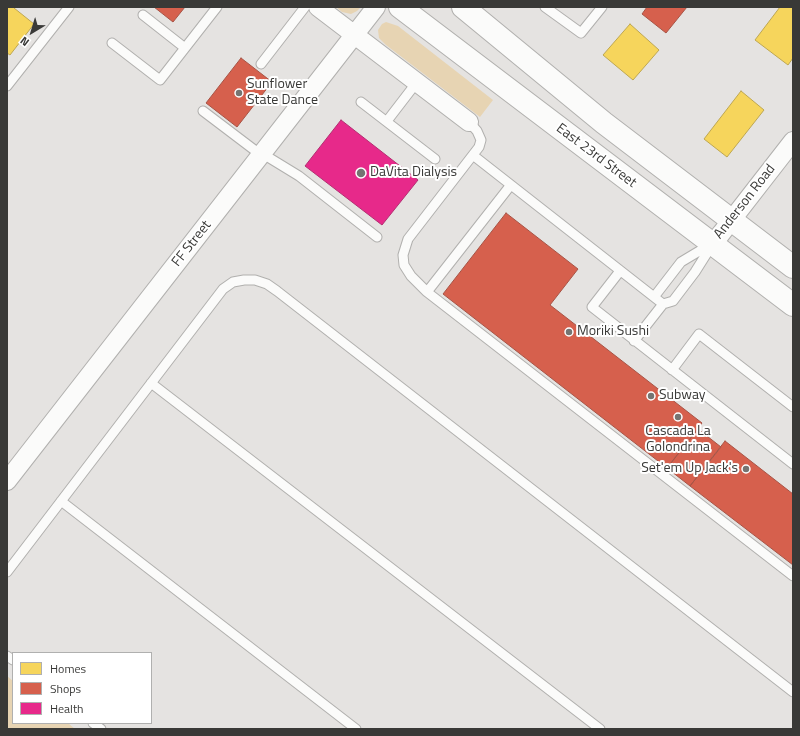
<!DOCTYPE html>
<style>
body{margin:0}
#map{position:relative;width:800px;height:736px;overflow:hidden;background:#e5e3e1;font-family:"Titillium Web",sans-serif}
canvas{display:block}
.frame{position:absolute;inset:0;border:8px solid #393937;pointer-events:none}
.legend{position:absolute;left:12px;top:652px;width:140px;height:72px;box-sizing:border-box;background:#fff;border:1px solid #b0b0af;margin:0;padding:5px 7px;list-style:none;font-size:12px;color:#393937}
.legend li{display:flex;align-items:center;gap:8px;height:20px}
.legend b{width:20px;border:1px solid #b0b0af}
.north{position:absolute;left:12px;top:12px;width:40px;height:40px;-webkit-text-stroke:3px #fff;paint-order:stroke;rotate:218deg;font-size:11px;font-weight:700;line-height:16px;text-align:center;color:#393937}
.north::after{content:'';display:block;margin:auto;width:14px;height:18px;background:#393937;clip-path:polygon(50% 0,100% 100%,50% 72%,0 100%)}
</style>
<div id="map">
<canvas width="800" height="736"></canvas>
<div class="frame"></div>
<ul class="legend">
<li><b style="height:11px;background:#f6d55c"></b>Homes</li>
<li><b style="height:11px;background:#d6604d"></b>Shops</li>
<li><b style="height:11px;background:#e7298a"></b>Health</li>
</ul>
<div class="north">N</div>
</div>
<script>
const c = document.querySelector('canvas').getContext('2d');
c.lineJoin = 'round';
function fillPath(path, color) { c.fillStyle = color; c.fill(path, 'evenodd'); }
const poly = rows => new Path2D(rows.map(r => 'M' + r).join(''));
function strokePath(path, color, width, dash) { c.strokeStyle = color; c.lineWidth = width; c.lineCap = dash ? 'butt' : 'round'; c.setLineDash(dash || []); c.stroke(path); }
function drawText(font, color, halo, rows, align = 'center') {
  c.font = font + ' "Titillium Web",sans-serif'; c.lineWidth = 4; c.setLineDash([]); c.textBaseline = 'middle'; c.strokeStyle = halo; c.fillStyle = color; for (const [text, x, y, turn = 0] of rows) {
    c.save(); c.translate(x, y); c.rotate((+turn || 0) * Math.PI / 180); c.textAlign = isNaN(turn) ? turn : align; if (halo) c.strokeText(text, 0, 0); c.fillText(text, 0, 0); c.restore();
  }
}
const green = poly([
 [336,7,361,7,357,11,351,14,342,12],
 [386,22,398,26,493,100,480,117,386,45,379,38,378,30,382,24],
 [7,676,13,681,13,723,68,723,75,729,7,729]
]);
const homes = poly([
 [7,7,15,7,14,8,34,24,10,55,7,53,7,7],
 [780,7,793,7,793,58,788,65,755,40,780,7],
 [630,24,659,50,633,80,603,55,630,24],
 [741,91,764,110,727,157,704,139,741,91]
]);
const shops = poly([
 [154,7,185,7,173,22,154,7],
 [647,7,687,7,666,33,642,14,647,7],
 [241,58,272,82,237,127,206,103,241,58],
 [506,213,578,269,550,305,702,423,667,468,443,294,506,213],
 [698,429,721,447,690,486,667,468,698,429],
 [725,441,793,494,793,565,690,486,725,441]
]);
const health = poly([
 [341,120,418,180,382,225,305,166,341,120]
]);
const service = poly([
 [545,7,581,33,602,7],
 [143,15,185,48],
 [112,43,160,80,217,7],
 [261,64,305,7],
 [7,86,69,7],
 [361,102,435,159],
 [203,111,261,155],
 [387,121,417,82],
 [469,122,477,131,481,140,479,147,408,239,403,255,404,265,411,276,427,292,793,576],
 [263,154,299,176,377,237],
 [474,156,663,304,634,341],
 [620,271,592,307,793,464],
 [427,292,510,186],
 [654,297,681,262,711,244],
 [663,304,673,301,695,272,712,245],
 [672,370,699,334,793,407],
 [151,383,600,729],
 [61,501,356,729],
 [7,572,223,289,233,282,244,280,255,280,267,284,277,291,793,692],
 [7,656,13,660],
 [93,723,101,729]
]);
const minor = poly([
 [318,7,469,122],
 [713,244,793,141],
 [7,481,376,7]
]);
const primary = poly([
 [400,7,793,305],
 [463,7,604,123,793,267]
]);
const markers = [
 [239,93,4,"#757472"],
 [361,173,5,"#757472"],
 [569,332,4,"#757472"],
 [651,396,4,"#757472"],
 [678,417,4,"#757472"],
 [746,469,4,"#757472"]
];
const poiNames = [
 ["Sunflower",247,85],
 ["State Dance",247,101],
 ["DaVita Dialysis",370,173],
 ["Moriki Sushi",577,332],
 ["Subway",659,396],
 ["Cascada La",678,432,"center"],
 ["Golondrina",678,448,"center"],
 ["Set'em Up Jack's",738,469,"right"]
];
const streetNames = [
 ["East 23rd Street",596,156,37],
 ["Anderson Road",745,202,-52],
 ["FF Street",192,244,-52]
];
fillPath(green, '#e7d4b3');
fillPath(homes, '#f6d55c');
strokePath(homes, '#bda651', 1);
fillPath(shops, '#d6604d');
strokePath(shops, '#a75446', 1);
fillPath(health, '#e7298a');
strokePath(health, '#b32e71', 1);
strokePath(service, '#b1b0ae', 11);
strokePath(minor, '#b1b0ae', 20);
strokePath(primary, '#b1b0ae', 24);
strokePath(service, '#fbfbfa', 9);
strokePath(minor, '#fbfbfa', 18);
strokePath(primary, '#fbfbfa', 22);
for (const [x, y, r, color] of markers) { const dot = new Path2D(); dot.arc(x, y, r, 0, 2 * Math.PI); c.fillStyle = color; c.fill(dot); strokePath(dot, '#fff', 1.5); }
drawText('14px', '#393937', '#fff', poiNames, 'left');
drawText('14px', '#393937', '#fff', streetNames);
</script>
